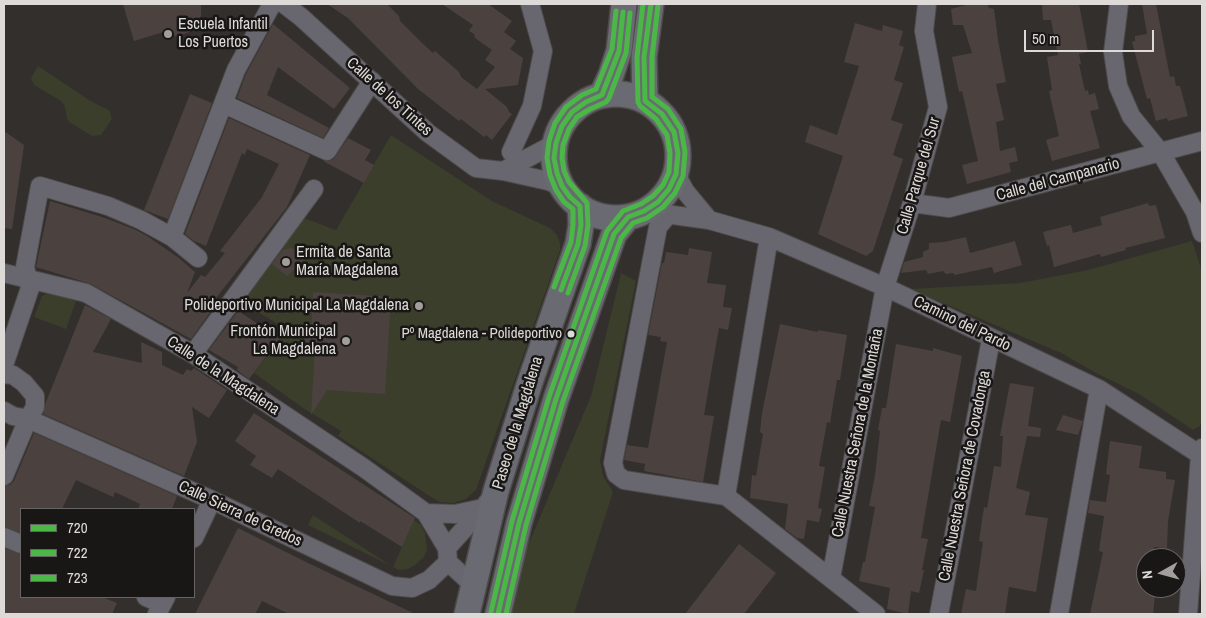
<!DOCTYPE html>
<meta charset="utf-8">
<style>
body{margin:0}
#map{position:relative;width:1206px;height:618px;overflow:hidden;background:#322f2d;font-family:"Archivo Narrow",sans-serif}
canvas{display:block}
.frame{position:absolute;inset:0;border:5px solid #dddad8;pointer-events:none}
.legend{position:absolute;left:20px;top:508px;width:175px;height:90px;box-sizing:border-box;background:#191715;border:1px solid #676563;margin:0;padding:6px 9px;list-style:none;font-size:15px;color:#dddad8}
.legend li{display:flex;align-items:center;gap:10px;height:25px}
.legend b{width:25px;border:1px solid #676563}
.north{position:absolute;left:1136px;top:548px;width:50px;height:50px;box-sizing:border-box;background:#191715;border:1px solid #676563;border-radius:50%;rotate:263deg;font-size:14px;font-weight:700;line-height:20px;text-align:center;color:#dddad8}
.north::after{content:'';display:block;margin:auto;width:18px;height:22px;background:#a19e9c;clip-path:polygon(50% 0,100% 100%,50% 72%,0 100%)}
.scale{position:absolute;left:1024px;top:30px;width:130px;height:22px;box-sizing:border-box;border:2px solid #dddad8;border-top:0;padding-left:6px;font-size:15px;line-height:18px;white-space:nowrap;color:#dddad8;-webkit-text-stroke:4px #191715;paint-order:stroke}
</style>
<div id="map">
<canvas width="1206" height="618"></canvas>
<div class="frame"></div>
<ul class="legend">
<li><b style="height:6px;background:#4ab747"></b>720</li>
<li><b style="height:6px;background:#4ab747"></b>722</li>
<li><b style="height:6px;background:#4ab747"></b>723</li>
</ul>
<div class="north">N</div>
<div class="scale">50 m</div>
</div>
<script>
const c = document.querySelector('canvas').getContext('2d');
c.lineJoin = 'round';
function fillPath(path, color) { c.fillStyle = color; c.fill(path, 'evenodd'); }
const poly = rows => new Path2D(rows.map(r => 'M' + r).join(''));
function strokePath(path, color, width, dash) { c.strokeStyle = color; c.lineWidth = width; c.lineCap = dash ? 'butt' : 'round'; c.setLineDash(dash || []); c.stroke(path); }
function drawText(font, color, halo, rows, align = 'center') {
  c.font = font + ' "Archivo Narrow",sans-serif'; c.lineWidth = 5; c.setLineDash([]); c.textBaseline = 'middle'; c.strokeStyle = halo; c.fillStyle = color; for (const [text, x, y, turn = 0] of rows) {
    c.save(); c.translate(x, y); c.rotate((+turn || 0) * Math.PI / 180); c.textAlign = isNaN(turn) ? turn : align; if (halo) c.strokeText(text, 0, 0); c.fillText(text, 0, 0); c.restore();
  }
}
const green = poly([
 [38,66,89,100,110,111,112,119,101,135,92,136,69,122,67,119,65,107,61,101,34,85,31,78],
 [391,135,492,201,550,228,557,235,560,243,560,250,476,490,466,499,453,503,440,502,431,497,338,436,341,431,303,408,254,373,280,338,281,326,240,301,301,217,336,230],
 [1192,241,1202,271,1202,421,1200,426,1193,430,1139,394,1098,374,1061,353,910,289,1020,283,1088,270],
 [621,273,636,281,600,460,603,476,613,492,574,614,508,614,516,574,591,396],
 [46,294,57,295,76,301,66,329,34,317,42,296],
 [313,515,393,567,414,520,421,525,425,533,427,550,424,557,415,565,408,569,399,570,393,567,308,525]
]);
const building = poly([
 [123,4,201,4,201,16,192,31,176,37,170,30,134,41],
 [327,4,387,4,399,16,400,21,420,41,433,53,435,51,459,72,461,77,477,89,495,67,485,60,492,50,475,38,474,34,469,31,473,25,442,4,488,4,512,21,504,32,516,41,510,49,523,58,518,85,485,89,507,107,509,112,512,114,492,140,486,135,484,137,461,119,459,121,418,89,348,18],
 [970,4,987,4,989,8,994,9,998,40,1006,82,996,84,1004,120,996,122,1000,151,1015,147,1018,161,1009,163,1011,172,967,184,962,165,978,161,962,91,959,92,952,57,972,53,963,25,953,25,951,9],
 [1042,4,1079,4,1088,52,1079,54,1081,64,1079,64,1085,91,1088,90,1089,95,1095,93,1099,109,1090,111,1100,148,1052,161,1046,140,1059,136,1049,91,1052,90,1047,57,1058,55,1051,20,1043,20],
 [1142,4,1156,4,1170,77,1174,76,1176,86,1180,86,1188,116,1168,121,1167,118,1156,121,1155,118,1150,98,1147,99,1132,42,1135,41,1135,36,1147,34],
 [855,23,882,31,883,25,903,31,899,45,904,47,894,80,903,83,891,120,903,124,893,155,903,159,873,251,866,256,818,234,843,156,805,142,810,125,837,135,859,66,844,62],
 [273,24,350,88,334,109,278,67,267,95,329,128,323,138,237,98,246,74],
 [190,94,212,103,168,219,144,210],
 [229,118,310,155,287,207,216,298,219,300,191,339,91,284,36,267,50,201,105,218,136,230,147,236,179,258,195,272,187,293,201,275,205,277,225,253,220,251,262,197,279,164,247,149,245,155,242,153,206,246,194,241,185,234],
 [4,131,24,145,12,229,4,228],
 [348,138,371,150,365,160,374,165,364,183,323,161,333,160],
 [1148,203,1149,206,1156,205,1165,238,1125,248,1126,250,1101,257,1100,254,1054,267,1049,245,1047,246,1043,232,1071,225,1073,233,1102,225,1100,217],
 [966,237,970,253,1015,241,1022,265,994,273,992,267,955,275,953,273,946,274,943,271,928,274,926,270,901,273,904,262,923,257,923,252,929,249,929,243,944,242],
 [292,248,305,259,287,276,272,264,283,250],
 [689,248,712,252,707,283,726,285,723,307,732,308,728,330,719,328,713,362,704,415,714,416,703,482,644,471,645,464,624,460,627,445,648,448,667,342,660,341,661,337,648,335,662,263,664,263,666,252,688,255],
 [313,292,391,297,385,394,327,390,311,415,315,349,303,348,304,333,311,333],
 [85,305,111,319,93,352,142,363,141,342,162,352,162,365,183,375,187,369,191,371,194,368,227,390,209,418,192,407,197,442,184,476,43,414,46,402],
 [238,311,280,338,249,379,237,370,238,367,209,350],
 [780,324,818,332,818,330,847,335,840,380,837,380,830,423,827,422,819,466,825,467,818,508,822,509,819,522,807,520,804,539,797,538,785,529,788,504,750,498,752,475,756,476,763,434,760,432,762,413],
 [896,344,933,351,933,348,962,356,950,422,941,420,921,538,928,539,922,570,924,570,919,593,911,591,908,614,887,609,890,588,859,581,863,562,865,562,875,507,869,506,875,475,880,431,878,430,882,408,886,408],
 [1010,383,1034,387,1028,426,1041,428,1040,437,1027,436,1016,488,1030,492,1025,515,1048,518,1036,592,1009,587,1005,614,961,614,966,589,976,591,983,542,979,541,984,507,987,508,994,466,1001,467,1003,436,1000,436],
 [254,413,415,518,402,547,360,521,360,523,278,469,272,478,250,465,256,456,235,441],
 [1063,415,1083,421,1078,435,1056,430],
 [34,433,177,496,172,509,138,509,140,504,115,492,113,497,76,480,62,509,21,509,21,533,4,527,4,486,10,485,14,481],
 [1110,441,1142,446,1139,468,1166,472,1166,479,1175,480,1168,521,1167,548,1154,547,1153,558,1146,558,1146,588,1150,588,1150,595,1155,595,1153,614,1090,614,1103,552,1099,551,1104,516,1088,513,1090,500,1106,502,1110,475,1106,474],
 [238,528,306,562,415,614,289,614,262,601,255,614,195,614],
 [739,544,776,573,744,614,685,614],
 [4,548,21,554,21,597,102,597,117,603,112,614,4,614]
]);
const minor = poly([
 [284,4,301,17,428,133,476,168,503,171,548,181,562,186],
 [1119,4,1113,52,1118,86,1131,116,1161,153,1195,212,1202,233],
 [224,104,327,151,372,81],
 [511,152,532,106,543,51,530,4],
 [503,171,556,143],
 [676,174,685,191,709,220],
 [912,203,949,208,1202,141],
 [644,211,709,220,769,237,885,287,1099,389,1202,456],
 [668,215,658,227,613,463,616,474,624,480,726,496,876,614],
 [172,237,236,70,272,4],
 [4,273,86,293,193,354,364,468,426,513,447,548,448,562,473,585],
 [193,354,314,189],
 [4,365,30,288,25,267,40,186,108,206,141,220,172,237,198,258],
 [4,374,13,375,24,383,35,396,35,407,28,419,4,476],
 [4,411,13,416,28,419,212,500,392,586,412,588,429,580,448,562],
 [726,496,769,237],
 [426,513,455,514,483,508,495,493],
 [4,537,21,544],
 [194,538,212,500],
 [447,548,483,508],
 [831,578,885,287,912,203,938,107,924,31,927,4],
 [146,597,162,604],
 [157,614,166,597],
 [939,614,991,339],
 [1059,614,1099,389],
 [1188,614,1200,455,1202,448]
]);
const secondary = poly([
 '554 156a62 62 0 1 1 124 0a62 62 0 1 1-124 0Z',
 [602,95,611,75,619,51,624,4],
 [645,101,644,57,651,4],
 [467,614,496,491,530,382,578,244,581,225,580,206],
 [498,614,519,523,556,399,614,234,628,217]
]);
const bus1 = poly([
 [561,290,578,244,581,225,580,206,570,197,562,186,557,173,554,158,556,143,562,126,572,112,586,102,602,95,619,51,623,12],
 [498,614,519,523,556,399,614,234,628,217,644,211,658,202,669,189,676,174,678,153,674,132,662,114,645,101,644,57,651,4]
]);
const bus2 = poly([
 [568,293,585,246,588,225,587,203,569,182,564,171,562,158,563,145,569,129,577,117,590,109,606,102,609,98,626,53,630,13],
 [506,614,526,525,563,401,621,238,633,223,647,218,663,207,675,193,683,176,685,152,681,129,668,109,652,97,652,57,658,5]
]);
const bus3 = poly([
 [554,287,571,242,573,225,573,209,564,202,556,190,550,175,547,158,549,141,555,123,566,107,582,95,596,89,612,49,616,11],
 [491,612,512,521,549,397,607,231,623,211,641,204,653,196,663,185,669,172,670,153,667,135,656,119,640,106,638,102,637,57,643,4]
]);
const markers = [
 [168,34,5,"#a19e9c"],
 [286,262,5,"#a19e9c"],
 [419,306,5,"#a19e9c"],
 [571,334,4.5,"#dddad8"],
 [346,341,5,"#a19e9c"]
];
const busNames = [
 ["Pº Magdalena - Polideportivo",562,334]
];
const poiNames = [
 ["Escuela Infantil",178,25],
 ["Los Puertos",178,43],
 ["Ermita de Santa",296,253],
 ["María Magdalena",296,271],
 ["Polideportivo Municipal La Magdalena",409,306,"right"],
 ["Frontón Municipal",336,332,"right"],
 ["La Magdalena",336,350,"right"]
];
const streetNames = [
 ["Calle de los Tintes",389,97,42],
 ["Calle Parque del Sur",919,176,-74],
 ["Calle del Campanario",1058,180,-15],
 ["Camino del Pardo",962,324,26],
 ["Calle de la Magdalena",223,376,33],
 ["Paseo de la Magdalena",518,423,-73],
 ["Calle Nuestra Señora de la Montaña",858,433,-79],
 ["Calle Nuestra Señora de Covadonga",965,476,-79],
 ["Calle Sierra de Gredos",240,514,25]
];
fillPath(green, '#3a3e2a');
fillPath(building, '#4b4240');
strokePath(minor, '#4d4a49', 20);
strokePath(secondary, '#4d4a49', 28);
strokePath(minor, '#68676f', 18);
strokePath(secondary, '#6a6a72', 25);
strokePath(bus1, '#4ab747', 5);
strokePath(bus2, '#4ab747', 5);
strokePath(bus3, '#4ab747', 5);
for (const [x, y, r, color] of markers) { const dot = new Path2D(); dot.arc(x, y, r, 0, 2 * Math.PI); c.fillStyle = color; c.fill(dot); strokePath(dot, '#191715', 2); }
drawText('15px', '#dddad8', '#191715', busNames, 'right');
drawText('16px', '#dddad8', '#191715', poiNames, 'left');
drawText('16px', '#dddad8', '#191715', streetNames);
</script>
